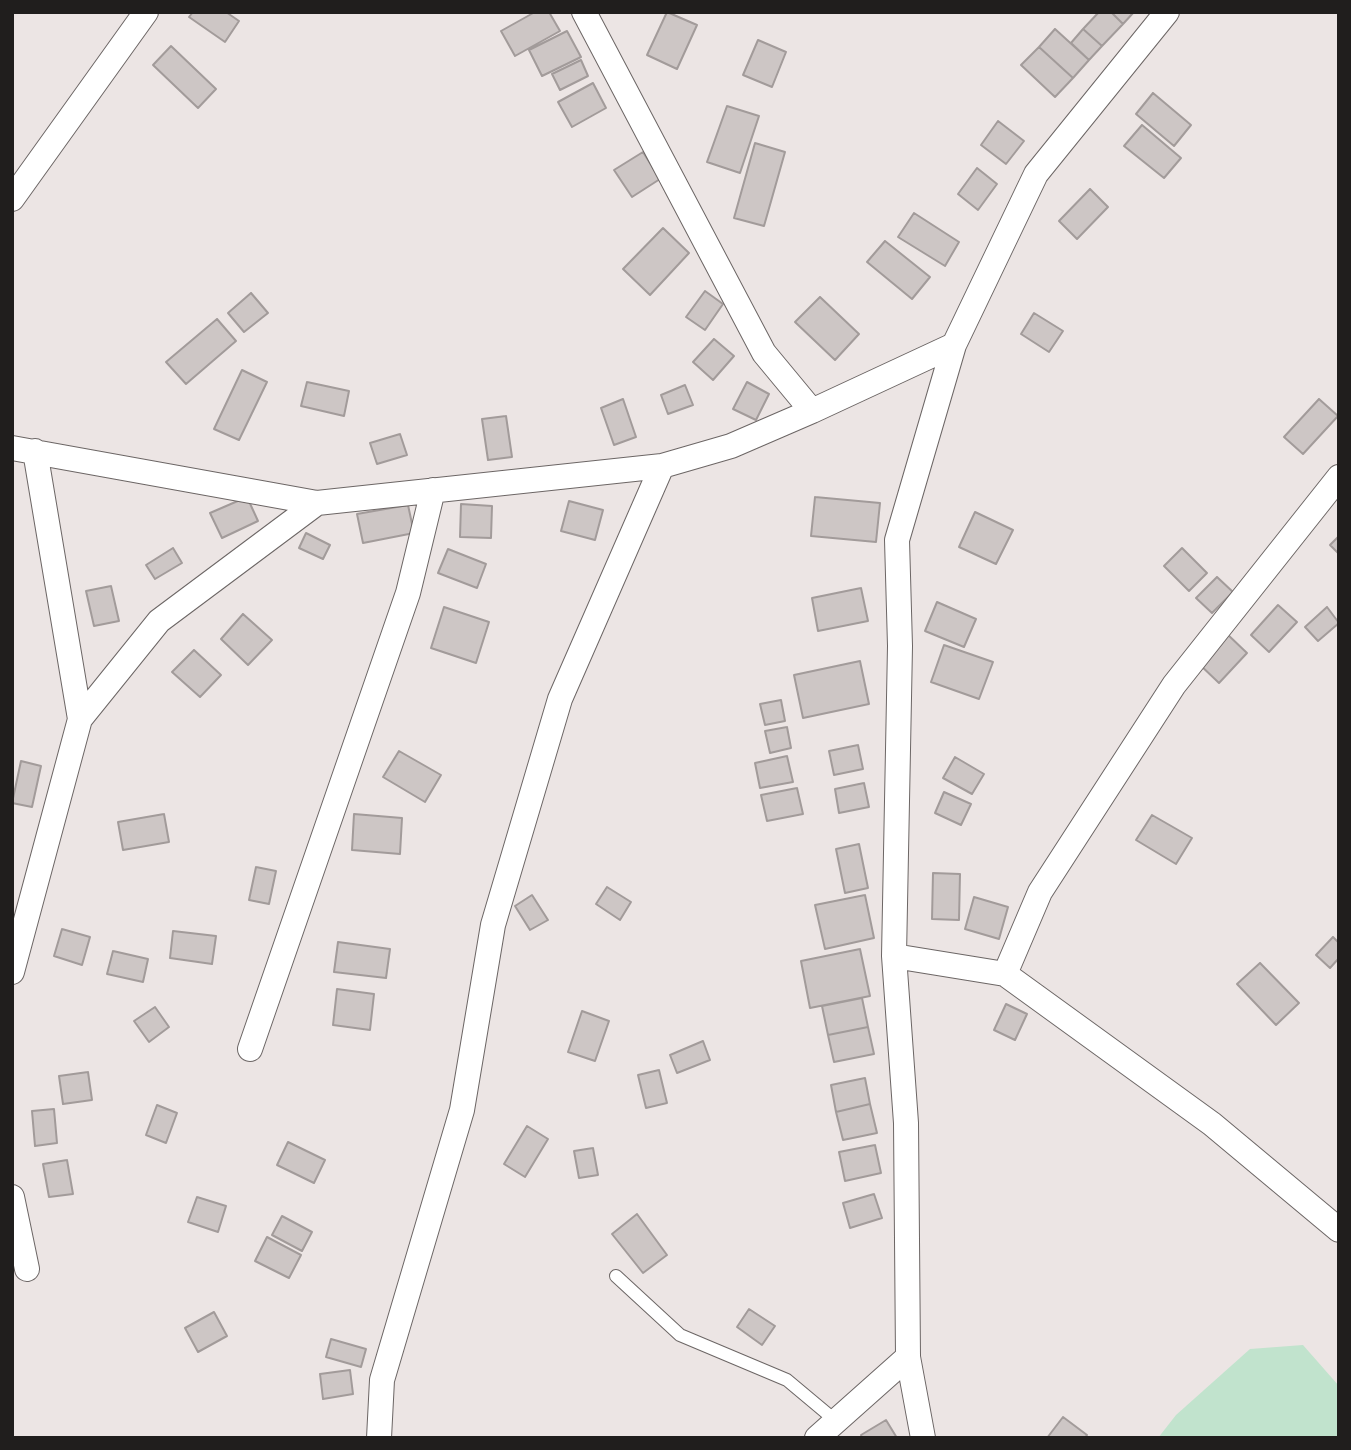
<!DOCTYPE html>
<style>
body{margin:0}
#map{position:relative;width:1351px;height:1450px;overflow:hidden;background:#ece5e4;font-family:"Source Serif 4",serif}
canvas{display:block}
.frame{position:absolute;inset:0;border:14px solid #201e1d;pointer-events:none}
</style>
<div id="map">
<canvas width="1351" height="1450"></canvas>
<div class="frame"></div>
</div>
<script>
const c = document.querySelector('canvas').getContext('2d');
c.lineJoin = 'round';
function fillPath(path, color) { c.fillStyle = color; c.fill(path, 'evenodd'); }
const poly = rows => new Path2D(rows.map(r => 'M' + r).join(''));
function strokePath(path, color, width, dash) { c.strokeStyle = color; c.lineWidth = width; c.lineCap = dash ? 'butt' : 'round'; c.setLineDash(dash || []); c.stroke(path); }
const green = poly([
 [1303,1345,1339,1386,1339,1438,1158,1438,1176,1415,1250,1349]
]);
const building = poly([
 [193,12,226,12,239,21,225,42,189,17,193,12],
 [535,12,549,12,560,31,515,56,501,31,535,12],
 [667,12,697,25,677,69,647,55,667,12],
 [1099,12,1111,12,1123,24,1102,46,1083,29,1099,12],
 [1111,12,1134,12,1123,24,1111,12],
 [1055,29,1089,60,1073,78,1039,47,1055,29],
 [1083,29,1102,46,1089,60,1071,43,1083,29],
 [567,31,581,57,542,76,529,50,567,31],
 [758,40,786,52,772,87,743,75,758,40],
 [171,46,216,89,198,108,153,65,171,46],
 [1039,47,1073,78,1055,97,1021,65,1039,47],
 [581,60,588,76,560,90,552,74,581,60],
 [593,83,606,108,572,127,558,102,593,83],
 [1153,93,1191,125,1174,146,1136,114,1153,93],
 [727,106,759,116,740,173,707,162,727,106],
 [998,121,1024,141,1006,164,981,145,998,121],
 [1142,125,1181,158,1164,178,1124,146,1142,125],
 [755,143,785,152,764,226,734,218,755,143],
 [643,152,660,179,632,197,614,170,643,152],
 [977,168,997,184,978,210,958,194,977,168],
 [1090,189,1108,207,1077,239,1059,221,1090,189],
 [914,213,959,242,945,266,898,237,914,213],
 [663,228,689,253,650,295,623,269,663,228],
 [885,241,930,277,912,299,867,262,885,241],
 [705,291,723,304,705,330,686,317,705,291],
 [251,293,268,313,244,332,228,313,251,293],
 [820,297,859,334,835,360,795,322,820,297],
 [1034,313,1063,331,1049,352,1021,334,1034,313],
 [217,319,236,341,186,384,166,362,217,319],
 [714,339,734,356,713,380,693,362,714,339],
 [242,370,267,382,239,440,214,429,242,370],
 [307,382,349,391,344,416,301,406,307,382],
 [747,382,769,394,756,420,733,409,747,382],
 [685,385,693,405,668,414,661,395,685,385],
 [623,399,636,437,614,445,601,408,623,399],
 [1319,399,1338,416,1303,454,1284,437,1319,399],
 [506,416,512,457,488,460,482,419,506,416],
 [400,434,407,455,377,464,370,443,400,434],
 [247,497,258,521,222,538,210,513,247,497],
 [815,497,880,503,876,542,811,536,815,497],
 [569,501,603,510,595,540,561,531,569,501],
 [461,504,492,506,491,538,460,537,461,504],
 [408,505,414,533,363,543,357,514,408,505],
 [975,512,1013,530,996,564,959,547,975,512],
 [306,533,330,545,323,559,299,548,306,533],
 [1339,536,1339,554,1330,545,1339,536],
 [173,548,182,563,155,579,146,565,173,548],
 [1182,548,1207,573,1189,591,1164,566,1182,548],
 [448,549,486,564,477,588,438,573,448,549],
 [1217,577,1233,592,1212,613,1196,598,1217,577],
 [111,586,119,621,94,626,86,591,111,586],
 [861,588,868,621,818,631,812,598,861,588],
 [937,602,976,619,964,647,925,631,937,602],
 [1278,605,1297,622,1269,652,1251,635,1278,605],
 [444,607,489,622,476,663,431,648,444,607],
 [1327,607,1339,623,1318,641,1305,627,1327,607],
 [243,614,272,640,248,665,221,639,243,614],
 [1226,633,1247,653,1219,683,1197,662,1226,633],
 [944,645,993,662,979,699,931,682,944,645],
 [194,650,221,675,200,697,172,672,194,650],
 [860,661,869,704,803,718,794,675,860,661],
 [781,700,785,721,765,725,760,704,781,700],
 [787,727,791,748,770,753,765,731,787,727],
 [858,745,863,769,834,775,829,751,858,745],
 [399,751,441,775,425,802,383,777,399,751],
 [787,756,793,782,760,788,755,763,787,756],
 [955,757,984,774,972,794,943,778,955,757],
 [21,761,41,766,32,807,12,803,21,761],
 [864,783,869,807,839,813,835,789,864,783],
 [797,788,803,814,767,821,761,795,797,788],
 [944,792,971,804,961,825,935,813,944,792],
 [164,814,169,842,123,850,118,822,164,814],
 [354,814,402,818,400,854,352,850,354,814],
 [1152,815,1192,838,1176,864,1136,840,1152,815],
 [859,844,868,888,845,893,836,849,859,844],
 [256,867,276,871,269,904,249,900,256,867],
 [933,873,960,874,959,920,932,919,933,873],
 [607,887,631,902,620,920,596,904,607,887],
 [532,895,548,920,530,930,515,906,532,895],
 [865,895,874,938,825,949,815,905,865,895],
 [974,897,1008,907,999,939,965,929,974,897],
 [62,929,90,937,82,965,54,956,62,929],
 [173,931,216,936,212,964,170,958,173,931],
 [1333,937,1339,943,1339,958,1330,968,1316,955,1333,937],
 [338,942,390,949,386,978,334,972,338,942],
 [860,949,870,996,810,1008,801,961,860,949],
 [113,951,148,959,143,982,107,974,113,951],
 [1260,963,1299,1003,1276,1025,1237,984,1260,963],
 [337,989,374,994,370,1030,333,1025,337,989],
 [862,998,868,1027,828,1035,822,1006,862,998],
 [1006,1004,1027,1014,1015,1040,994,1030,1006,1004],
 [155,1007,169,1027,149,1042,134,1021,155,1007],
 [582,1011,609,1021,595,1061,568,1052,582,1011],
 [868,1027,874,1054,834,1062,828,1035,868,1027],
 [703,1041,710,1060,677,1073,670,1055,703,1041],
 [659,1070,667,1103,646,1108,638,1075,659,1070],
 [88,1072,92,1100,63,1104,59,1076,88,1072],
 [865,1078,870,1104,836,1112,831,1085,865,1078],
 [870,1104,877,1133,843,1140,836,1112,870,1104],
 [157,1105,177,1113,166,1143,146,1135,157,1105],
 [54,1109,57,1143,35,1146,32,1111,54,1109],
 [527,1126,548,1139,525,1177,504,1164,527,1126],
 [288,1142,325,1160,314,1183,277,1165,288,1142],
 [875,1145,881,1173,845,1181,839,1152,875,1145],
 [593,1148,598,1175,579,1178,574,1151,593,1148],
 [67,1160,73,1194,49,1197,43,1164,67,1160],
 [874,1194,882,1218,850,1228,843,1203,874,1194],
 [197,1197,226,1206,218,1232,188,1222,197,1197],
 [637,1214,667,1255,643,1273,612,1234,637,1214],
 [282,1216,312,1232,302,1251,272,1235,282,1216],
 [267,1237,301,1255,289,1278,255,1261,267,1237],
 [749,1309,775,1326,762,1345,737,1327,749,1309],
 [214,1312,227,1336,198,1352,185,1328,214,1312],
 [331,1339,366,1349,361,1367,326,1357,331,1339],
 [350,1370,353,1394,323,1399,320,1374,350,1370],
 [1063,1417,1087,1435,1085,1438,1047,1438,1063,1417],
 [886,1420,897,1438,862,1438,861,1435,886,1420]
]);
const lane = poly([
 [616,1276,680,1335,787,1380,836,1421]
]);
const street = poly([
 [584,12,764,353,812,411],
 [12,199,146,12],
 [12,448,317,503,662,466,731,446,812,411,954,345],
 [35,451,80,719],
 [894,956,1005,974,1212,1124,1339,1230],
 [12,972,80,719,159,621,317,503],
 [1005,974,1040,892,1174,685,1339,477],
 [250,1049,408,593,433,490],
 [12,1197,27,1269],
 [379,1438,382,1380,462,1110,493,925,560,699,662,466],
 [817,1438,908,1357],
 [923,1438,908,1357,906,1123,894,956,900,646,897,540,954,345,1036,174,1167,12]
]);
fillPath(green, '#c1e3cd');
fillPath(building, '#cdc6c5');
strokePath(building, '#a29b9a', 2);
strokePath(lane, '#6c6665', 14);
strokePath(street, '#6c6665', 26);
strokePath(lane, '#fff', 12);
strokePath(street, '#fff', 24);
</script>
